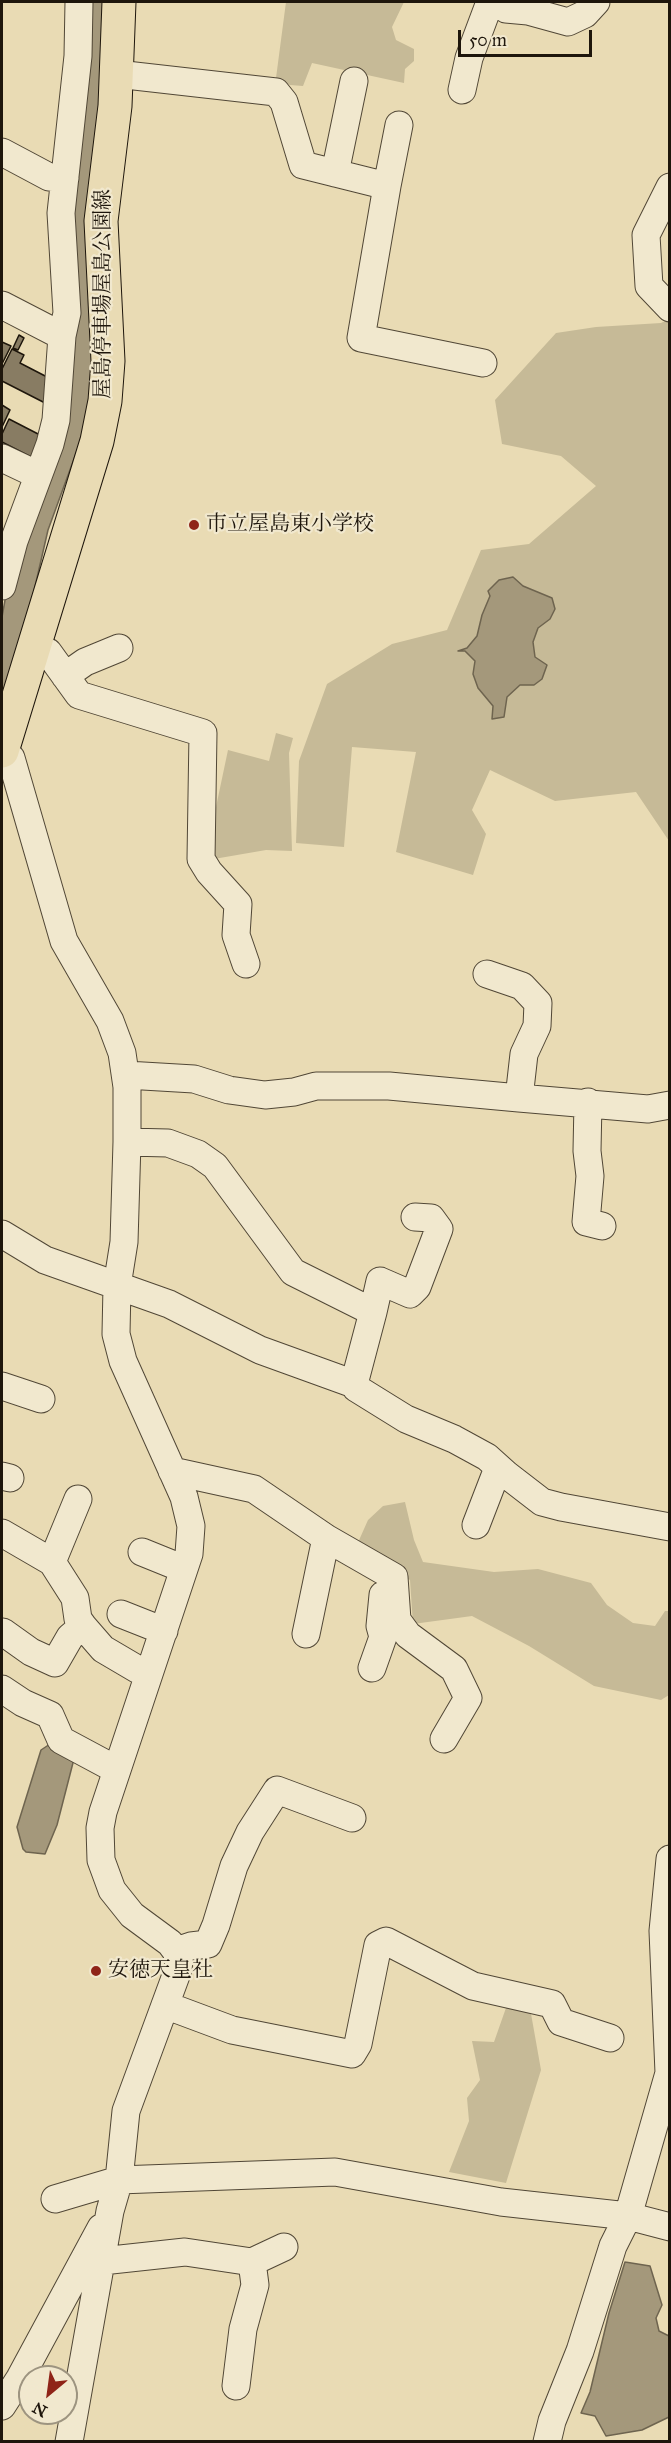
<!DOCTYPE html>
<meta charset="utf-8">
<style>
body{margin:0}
#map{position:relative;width:671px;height:2443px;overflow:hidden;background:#e9dbb4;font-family:"IM FELL Great Primer",serif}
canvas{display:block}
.frame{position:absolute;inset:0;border:3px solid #1e160c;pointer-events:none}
.north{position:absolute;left:18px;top:2365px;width:60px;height:60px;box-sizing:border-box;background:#f1e8ce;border:2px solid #9d9480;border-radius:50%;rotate:209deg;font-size:16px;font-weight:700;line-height:24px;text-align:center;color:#1e160c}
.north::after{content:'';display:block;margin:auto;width:21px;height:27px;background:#8f2418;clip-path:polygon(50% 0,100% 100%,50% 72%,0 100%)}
.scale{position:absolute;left:458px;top:30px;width:134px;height:27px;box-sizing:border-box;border:3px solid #1e160c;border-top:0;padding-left:8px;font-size:18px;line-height:21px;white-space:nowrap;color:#1e160c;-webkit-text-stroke:4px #f1e8ce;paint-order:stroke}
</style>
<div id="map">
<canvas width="671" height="2443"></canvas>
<div class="frame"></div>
<div class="north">N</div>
<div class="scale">50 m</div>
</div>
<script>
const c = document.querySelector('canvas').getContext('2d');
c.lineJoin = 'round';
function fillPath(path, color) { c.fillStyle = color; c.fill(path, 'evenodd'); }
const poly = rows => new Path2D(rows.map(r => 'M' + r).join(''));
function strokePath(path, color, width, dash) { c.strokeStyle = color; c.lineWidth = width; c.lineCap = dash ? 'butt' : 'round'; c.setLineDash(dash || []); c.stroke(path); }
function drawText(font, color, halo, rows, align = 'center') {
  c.font = font + ' "IM FELL Great Primer","Noto Serif JP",serif'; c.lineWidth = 4.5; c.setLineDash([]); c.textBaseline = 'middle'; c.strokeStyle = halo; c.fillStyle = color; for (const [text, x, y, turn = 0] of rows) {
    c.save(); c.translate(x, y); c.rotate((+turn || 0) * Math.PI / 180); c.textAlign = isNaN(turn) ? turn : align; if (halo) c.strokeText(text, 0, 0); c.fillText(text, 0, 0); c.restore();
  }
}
const green = poly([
 [286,2,404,2,392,27,396,40,414,49,414,61,405,69,404,83,312,63,303,86,290,85,276,78],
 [669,319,669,841,636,792,555,801,490,770,472,810,486,834,473,875,396,852,416,752,352,747,344,847,296,843,299,761,327,684,392,644,447,630,481,550,529,544,596,486,561,456,502,444,495,400,556,333,596,327,661,323],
 [276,733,293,738,289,753,292,851,266,850,208,860,216,807,228,750,269,761],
 [405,1502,414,1540,423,1562,494,1572,538,1569,591,1583,607,1605,633,1623,655,1626,665,1611,669,1611,669,1695,661,1700,594,1686,529,1646,472,1616,413,1624,410,1580,356,1547,368,1520,383,1506],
 [507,2005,530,2008,541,2070,506,2183,449,2172,469,2121,467,2098,480,2080,472,2041,494,2042]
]);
const water = poly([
 [83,2,105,2,96,340,86,426,48,530,19,656,2,718,2,617,7,589,59,432,65,246,83,2],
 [513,577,523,586,552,598,555,609,550,619,538,628,533,642,535,657,547,665,542,679,534,685,520,685,507,697,504,717,492,719,493,706,478,688,473,674,475,661,465,651,458,651,467,648,477,636,482,615,490,596,488,591,499,580,513,577],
 [53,1742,75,1755,57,1825,45,1854,26,1852,23,1849,17,1827,41,1750,53,1742],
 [625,2262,650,2266,662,2305,656,2318,659,2331,669,2336,669,2417,642,2430,606,2436,595,2416,581,2413,590,2392,609,2313,625,2262]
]);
const building = poly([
 [19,335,24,338,18,350,13,348,19,335],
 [2,342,11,346,2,364,2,342],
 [12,349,24,355,20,363,49,378,47,404,2,381,2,369,12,349],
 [2,405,10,410,2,427,2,405],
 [9,419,42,436,31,457,2,442,2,434,9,419]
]);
const minor = poly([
 [497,2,506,9,528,11,568,22,585,14,596,2],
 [117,74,276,92,284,102,303,165,387,186,361,338,483,363],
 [462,90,469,58,490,2],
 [2,152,49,177,65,178],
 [335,173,354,81],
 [387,186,399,125],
 [670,187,646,235,649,286,670,308],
 [2,305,62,336],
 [2,458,38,475],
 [2,586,14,541,50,444,56,420,62,336,67,313,61,213,78,56,79,2],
 [33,648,48,652,79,695,203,733,201,859,209,872,238,904,236,935,246,964],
 [65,676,85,662,119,648],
 [2,755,11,758,64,941,110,1021,122,1053,127,1087,127,1142,124,1242,117,1286,116,1334,123,1361,184,1497,191,1526,189,1554,103,1812,100,1828,101,1860,112,1890,132,1915,170,1943,176,1951,179,1960,178,1970,126,2111,119,2180,110,2211,69,2442],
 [126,1075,194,1079,229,1090,265,1095,294,1092,316,1086,389,1086,519,1098,524,1054,537,1026,538,1003,522,986,487,974],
 [519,1098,648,1109,670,1105],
 [588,1102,587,1151,590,1176,586,1222,602,1226],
 [127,1142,168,1143,198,1154,215,1166,293,1272,373,1312,354,1384,356,1388,406,1419,454,1439,487,1457,507,1475,542,1502,561,1507,670,1527],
 [2,1234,45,1260,169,1304,260,1350,354,1384],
 [373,1312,380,1281,410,1294,417,1287,439,1229,431,1218,415,1217],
 [2,1386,41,1399],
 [172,1471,254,1489,326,1538,394,1577,397,1620,408,1635,454,1669,468,1698,444,1739],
 [2,1476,10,1478],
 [476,1525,498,1468],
 [2,1533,52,1562,75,1598,78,1619,83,1626,103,1649,137,1669,149,1674],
 [142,1552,184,1569],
 [52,1562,78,1499],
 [121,1614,164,1631],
 [3,1632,31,1652,55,1663,70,1637,83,1626],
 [306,1634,326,1538],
 [372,1668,383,1637,380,1626,383,1595],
 [2,1689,23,1703,50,1715,61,1740,117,1770],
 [176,1951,191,1946,208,1944,216,1925,234,1866,250,1832,277,1790,352,1818],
 [165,2005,232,2030,352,2054,358,2044,378,1945,386,1941,473,1986,552,2004,561,2022,610,2038],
 [55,2199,119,2180,335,2172,501,2202,628,2216,670,2227],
 [102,2261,185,2252,252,2262,284,2247],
 [236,2386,243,2329,255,2285,252,2262],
 [2,2406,20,2378,101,2228],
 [547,2442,552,2421,580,2351,613,2246,628,2216,669,2073,663,1931,670,1859]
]);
const major = poly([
 [2,751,97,441,105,401,108,361,101,221,115,106,119,2]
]);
const markers = [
 [194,525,6,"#8f2418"],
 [96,1971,6,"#8f2418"]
];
const streetNames = [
 ["屋島停車場屋島公園線",104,294,-90]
];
const poiNames = [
 ["市立屋島東小学校",206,525],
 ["安徳天皇社",108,1971]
];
fillPath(green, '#c6ba97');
fillPath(water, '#a4987b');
strokePath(water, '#6e644f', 1.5);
fillPath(building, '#887c63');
strokePath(building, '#1e160c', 1.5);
strokePath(minor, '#514736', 29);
strokePath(major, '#1e160c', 35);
strokePath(minor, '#f1e8ce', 27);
strokePath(major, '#e9dbb4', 33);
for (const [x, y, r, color] of markers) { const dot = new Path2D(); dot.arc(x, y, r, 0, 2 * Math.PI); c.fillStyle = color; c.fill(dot); strokePath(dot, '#f1e8ce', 2); }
drawText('21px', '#1e160c', '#f1e8ce', streetNames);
drawText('21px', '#1e160c', '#f1e8ce', poiNames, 'left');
</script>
